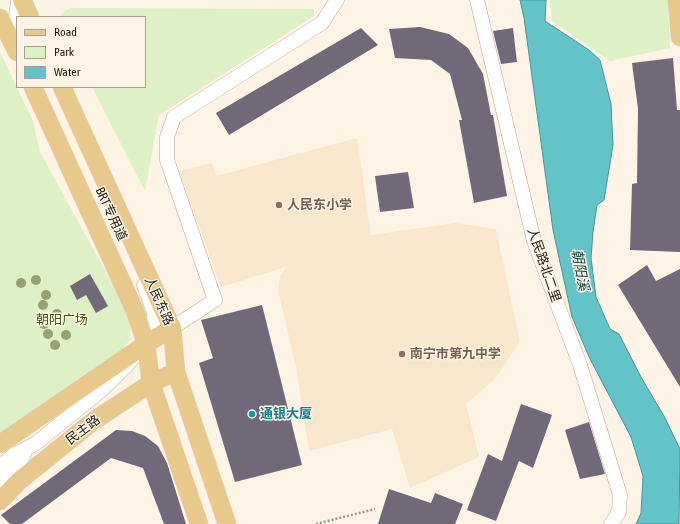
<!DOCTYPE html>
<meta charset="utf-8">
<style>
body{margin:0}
#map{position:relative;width:680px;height:524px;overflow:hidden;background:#fef4e5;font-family:"Asap Condensed",sans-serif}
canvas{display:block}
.legend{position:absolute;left:16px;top:16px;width:130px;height:72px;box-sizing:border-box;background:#fef4e5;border:1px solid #a79f93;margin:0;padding:5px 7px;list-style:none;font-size:12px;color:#242019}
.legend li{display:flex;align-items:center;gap:8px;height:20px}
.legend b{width:20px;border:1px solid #a79f93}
</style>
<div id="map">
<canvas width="680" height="524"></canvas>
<ul class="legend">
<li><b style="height:5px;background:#e9c88c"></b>Road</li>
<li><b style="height:11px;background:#def0c5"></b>Park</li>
<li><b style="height:11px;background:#62c3c8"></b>Water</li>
</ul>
</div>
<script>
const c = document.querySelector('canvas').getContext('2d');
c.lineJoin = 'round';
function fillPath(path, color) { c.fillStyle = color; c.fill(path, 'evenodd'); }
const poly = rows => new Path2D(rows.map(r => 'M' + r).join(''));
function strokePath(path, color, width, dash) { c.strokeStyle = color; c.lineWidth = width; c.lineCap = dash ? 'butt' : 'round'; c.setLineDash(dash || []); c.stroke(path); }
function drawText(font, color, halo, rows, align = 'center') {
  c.font = font + ' "Asap Condensed","Noto Sans SC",sans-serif'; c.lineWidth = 3; c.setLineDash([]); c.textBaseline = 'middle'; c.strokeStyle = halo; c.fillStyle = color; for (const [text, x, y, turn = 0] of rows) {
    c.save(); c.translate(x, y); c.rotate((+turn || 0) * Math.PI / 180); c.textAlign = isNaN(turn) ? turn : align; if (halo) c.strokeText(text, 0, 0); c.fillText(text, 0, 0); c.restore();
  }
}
const built = poly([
 [357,138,371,235,455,223,496,229,520,342,494,380,466,404,479,457,410,488,392,429,309,451,296,367,278,290,280,277,286,267,221,287,179,171,212,163,216,176]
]);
const green = poly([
 [550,0,668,0,670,48,610,61,552,21],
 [70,8,314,9,314,16,159,115,145,191,92,87,145,87,145,17,61,17,62,13],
 [0,52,33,121,40,152,131,318,130,340,117,356,24,422,0,432]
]);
const water = poly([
 [520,0,546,0,545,21,589,50,600,60,611,104,613,145,604,200,597,205,593,232,591,258,596,297,610,329,619,334,641,377,664,416,680,449,679,524,636,524,641,513,643,476,631,437,590,359,572,317,553,230,524,18,520,0]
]);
const building = poly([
 [420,27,449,34,468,48,483,74,491,115,493,115,507,196,474,203,459,120,462,120,450,74,431,60,395,58,389,29],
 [361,28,378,45,229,135,216,113],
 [513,28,517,62,501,64,493,31],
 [673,58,677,110,680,110,680,252,630,250,632,184,637,183,638,109,632,63],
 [408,172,414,208,380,212,375,176],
 [647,265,656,281,680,269,680,387,618,285],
 [90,274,108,306,96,313,86,295,77,300,70,286],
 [262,305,302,465,235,482,199,363,213,358,201,320],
 [521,404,552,415,533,468,519,461,496,521,467,510,488,454,502,461],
 [589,422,605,474,580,479,565,430],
 [116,430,132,431,145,436,158,446,167,463,186,524,164,524,143,468,111,458,22,524,10,524,1,515],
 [389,489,431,503,435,493,463,504,455,524,378,524]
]);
const path = poly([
 [316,524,375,509]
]);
const minor = poly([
 [477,0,534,241,580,365,620,495,619,512,611,524],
 [17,31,15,27,18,0],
 [172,328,215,300,167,160,167,137,174,117,322,23,337,0],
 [0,466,15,454,35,444,103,389,125,367,146,344,153,324,154,313,144,285],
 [0,484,24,455]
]);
const major = poly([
 [22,0,30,17],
 [677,0,680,37],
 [0,18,17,52],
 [33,87,135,311,146,344,151,383,199,524],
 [62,87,172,328,176,372,227,524],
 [0,444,146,344,172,328],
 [0,501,19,481,92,422,151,383,176,372]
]);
const trees = [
 [36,280],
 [21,283],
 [46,295],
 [43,305],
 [57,314],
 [44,324],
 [48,334],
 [66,335],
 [55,345]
];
const markers = [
 [279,205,4,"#8d6e63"],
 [402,354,4,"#8d6e63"],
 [252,414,4,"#0f9aa8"]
];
const educationNames = [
 ["人民东小学",287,205],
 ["南宁市第九中学",410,354]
];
const streetNames = [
 ["BRT专用道",111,214,65],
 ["人民路北二里",544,265,71],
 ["人民东路",159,301,66],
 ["民主路",83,430,-37]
];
const parkNames = [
 ["朝阳广场",62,320]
];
const cultureNames = [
 ["通银大厦",260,414]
];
const waterNames = [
 ["朝阳溪",580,270,79]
];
fillPath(built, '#f8e6cd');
fillPath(green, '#def0c5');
fillPath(water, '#62c3c8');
strokePath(water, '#4f9294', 1);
fillPath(building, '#716979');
strokePath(minor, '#b5a897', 15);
strokePath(major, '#dcdbda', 19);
strokePath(path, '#a0988d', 2.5, [2, 2]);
strokePath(minor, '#fff', 14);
strokePath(major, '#e9c88c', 18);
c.fillStyle = '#98a074';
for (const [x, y] of trees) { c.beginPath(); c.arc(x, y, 5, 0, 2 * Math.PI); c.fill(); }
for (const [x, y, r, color] of markers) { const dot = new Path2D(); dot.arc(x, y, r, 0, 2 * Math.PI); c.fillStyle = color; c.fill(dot); strokePath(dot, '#fef4e5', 1.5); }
drawText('bold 13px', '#785e54', '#fef4e5', educationNames, 'left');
drawText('13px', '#242019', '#fef4e5', streetNames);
drawText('13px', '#455c18', '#fef4e5', parkNames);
drawText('bold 13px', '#0d838f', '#fef4e5', cultureNames, 'left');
drawText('italic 14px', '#0c3b3d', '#fef4e5', waterNames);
</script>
